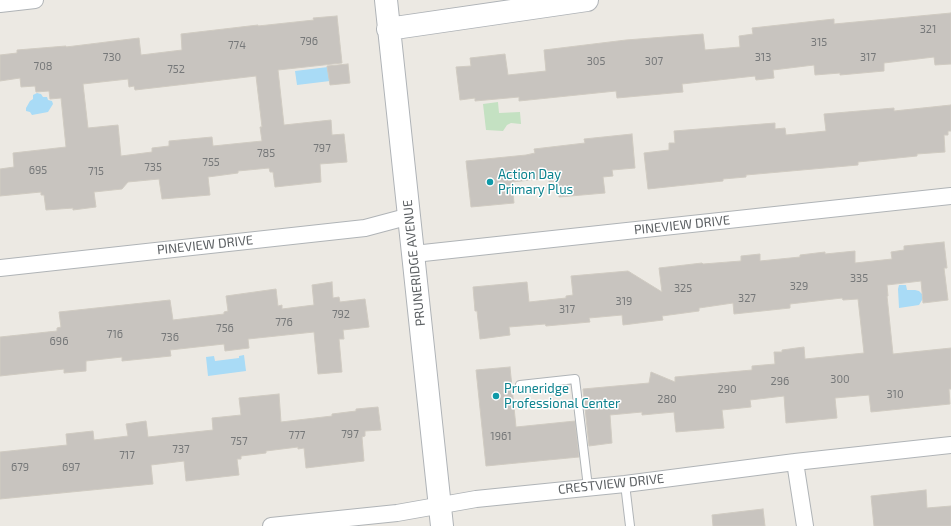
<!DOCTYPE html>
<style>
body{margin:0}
canvas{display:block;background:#ece9e3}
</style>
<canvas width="951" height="526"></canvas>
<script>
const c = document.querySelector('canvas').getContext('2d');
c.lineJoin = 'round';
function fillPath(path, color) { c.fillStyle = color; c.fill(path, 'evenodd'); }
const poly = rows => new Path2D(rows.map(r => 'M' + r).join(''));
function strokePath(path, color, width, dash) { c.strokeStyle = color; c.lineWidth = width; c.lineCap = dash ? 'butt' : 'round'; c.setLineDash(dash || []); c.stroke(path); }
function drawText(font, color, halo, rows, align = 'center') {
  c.font = font + ' "Exo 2",sans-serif'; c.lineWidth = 3; c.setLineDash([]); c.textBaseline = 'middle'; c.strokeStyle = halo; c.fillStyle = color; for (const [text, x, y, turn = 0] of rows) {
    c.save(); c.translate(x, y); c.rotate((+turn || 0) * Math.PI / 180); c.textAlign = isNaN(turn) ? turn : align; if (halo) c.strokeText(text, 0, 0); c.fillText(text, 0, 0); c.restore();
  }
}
const green = poly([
 [498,102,499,113,520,112,521,124,511,123,507,125,503,131,486,130,483,104]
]);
const water = poly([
 [328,67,330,81,297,85,295,71],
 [37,93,41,94,43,97,47,97,48,100,52,101,53,104,48,112,32,115,30,112,26,111,26,108,30,101,33,99,33,95],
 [899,285,906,285,907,290,915,290,919,291,922,294,922,300,919,305,899,308,898,289],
 [244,355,246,371,208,376,206,357,214,356,215,361,239,358,239,356]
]);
const building = poly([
 [951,13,951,64,935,65,934,57,884,63,884,71,840,75,840,73,815,75,814,65,773,70,774,78,756,80,755,76,682,84,683,92,617,98,616,91,519,101,519,97,475,101,475,98,460,100,456,67,471,66,470,58,505,54,508,75,546,71,544,50,626,40,703,34,705,50,740,47,739,36,753,34,752,28,834,19,834,24,951,13],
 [337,16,342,63,278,70,284,125,331,120,332,135,344,134,347,162,320,164,321,182,275,187,273,172,270,172,269,168,238,171,238,173,208,177,210,195,162,199,159,179,128,182,122,189,94,192,96,207,73,210,73,208,46,210,44,195,41,195,41,192,0,196,0,169,14,167,13,153,66,147,61,98,50,99,49,91,36,92,35,86,21,87,20,78,0,81,0,55,17,53,17,50,66,46,66,47,139,38,141,55,182,50,181,34,258,25,258,26,314,20,313,18,337,16],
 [256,76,262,127,260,127,262,141,213,146,212,137,169,141,169,146,152,148,152,152,121,156,118,125,88,128,83,84,128,79,129,87,134,86,135,90,256,76],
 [348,64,350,83,330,85,327,66,348,64],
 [951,105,951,131,948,131,948,135,944,135,945,152,917,154,917,156,858,162,858,165,746,175,746,177,723,179,723,181,648,189,644,153,669,150,669,143,675,143,674,131,775,123,775,129,785,128,786,135,826,131,824,114,894,108,894,111,951,105],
 [632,134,635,168,612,170,613,176,603,177,605,193,559,197,557,181,549,182,549,178,512,182,514,203,471,207,466,161,526,155,535,153,534,149,585,143,584,139,632,134],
 [944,242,947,268,944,268,948,300,923,303,921,281,887,285,888,296,887,296,893,354,951,348,951,389,949,389,950,404,871,412,869,395,835,398,837,418,786,423,784,396,750,400,751,407,722,410,724,428,676,432,674,412,642,415,642,412,610,415,612,443,589,446,583,389,649,383,651,372,675,382,675,377,752,370,752,366,775,364,774,352,782,352,782,350,804,347,805,359,864,353,858,299,843,300,842,298,790,304,790,308,734,314,733,303,699,308,699,311,662,316,663,320,623,325,622,315,589,318,590,322,546,326,545,324,509,327,510,335,480,339,477,311,475,311,473,287,527,282,529,302,566,298,566,296,573,295,571,276,628,271,662,292,659,268,702,263,703,264,741,261,741,256,760,254,760,261,800,257,800,255,825,252,825,254,855,251,855,263,892,259,891,252,904,250,904,246,944,242],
 [332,282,333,298,339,297,340,302,365,299,369,327,343,330,344,339,339,339,342,372,318,374,314,332,248,339,249,348,225,351,224,344,170,350,171,356,122,361,122,357,86,361,86,371,64,373,64,369,0,376,0,337,57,331,57,328,61,327,59,312,170,300,173,320,224,314,224,312,228,311,226,296,276,289,278,306,282,305,282,309,314,305,312,285,332,282],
 [510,367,516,427,575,421,579,457,486,466,476,370,510,367],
 [279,394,281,422,332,416,332,414,356,411,356,409,378,407,381,430,365,431,365,436,362,437,364,461,306,468,304,448,298,449,298,447,266,451,266,453,241,456,241,459,237,459,239,475,186,481,184,461,151,465,153,484,0,499,0,452,67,445,66,434,93,431,94,440,128,436,126,424,146,421,148,437,213,430,212,418,241,415,239,398,279,394],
 [926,490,927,508,951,506,951,526,874,526,871,496,926,490],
 [763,509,765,526,713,526,712,515,763,509]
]);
const lane = poly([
 [520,385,575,379,588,487],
 [625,484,630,526]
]);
const street = poly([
 [0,4,35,0],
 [414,254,951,196],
 [0,268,365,228,410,216],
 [795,462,805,526],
 [271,526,397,513,476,499,625,484,795,462,951,445]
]);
const secondary = poly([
 [386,0,442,526],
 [388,29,587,0]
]);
const markers = [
 [490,182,4,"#0f9aa8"],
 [496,396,4,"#0f9aa8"]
];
const numberNames = [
 ["321",928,29],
 ["796",309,41],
 ["315",819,42],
 ["774",237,45],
 ["730",112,57],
 ["313",763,57],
 ["317",868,57],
 ["305",596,61],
 ["307",654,61],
 ["708",43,66],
 ["752",176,69],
 ["797",322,148],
 ["785",266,153],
 ["755",211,162],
 ["735",153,167],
 ["695",38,170],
 ["715",96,171],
 ["335",859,278],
 ["329",799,286],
 ["325",683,288],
 ["327",747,298],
 ["319",624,301],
 ["317",567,309],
 ["792",341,314],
 ["776",284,322],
 ["756",225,328],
 ["716",115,334],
 ["736",170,337],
 ["696",59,341],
 ["300",840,379],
 ["296",780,381],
 ["290",727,389],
 ["310",895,394],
 ["280",667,399],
 ["797",350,434],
 ["777",297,435],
 ["1961",501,436],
 ["757",239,441],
 ["737",181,449],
 ["717",127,455],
 ["679",20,467],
 ["697",71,467]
];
const cultureNames = [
 ["Action Day",498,175],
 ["Primary Plus",498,190],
 ["Pruneridge",504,389],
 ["Professional Center",504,404]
];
const streetNames = [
 ["PINEVIEW DRIVE",682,225,-6],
 ["PINEVIEW DRIVE",205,245,-6],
 ["PRUNERIDGE AVENUE",414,263,-96],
 ["CRESTVIEW DRIVE",611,484,-6]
];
fillPath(green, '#c4e1c2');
fillPath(water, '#a9dbf6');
fillPath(building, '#c8c4bf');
strokePath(building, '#d0cbc2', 1);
strokePath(lane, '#b0b4b7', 10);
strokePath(street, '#b0b4b7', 18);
strokePath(secondary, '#afb3b7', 24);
strokePath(lane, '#fff', 8);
strokePath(street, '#fff', 16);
strokePath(secondary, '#fff', 22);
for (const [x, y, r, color] of markers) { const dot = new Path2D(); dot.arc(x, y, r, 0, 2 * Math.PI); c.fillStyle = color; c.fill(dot); strokePath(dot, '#fff', 1.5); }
drawText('11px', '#767879', null, numberNames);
drawText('13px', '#0d838f', '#fff', cultureNames, 'left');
drawText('13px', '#5b5f62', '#fff', streetNames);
</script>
